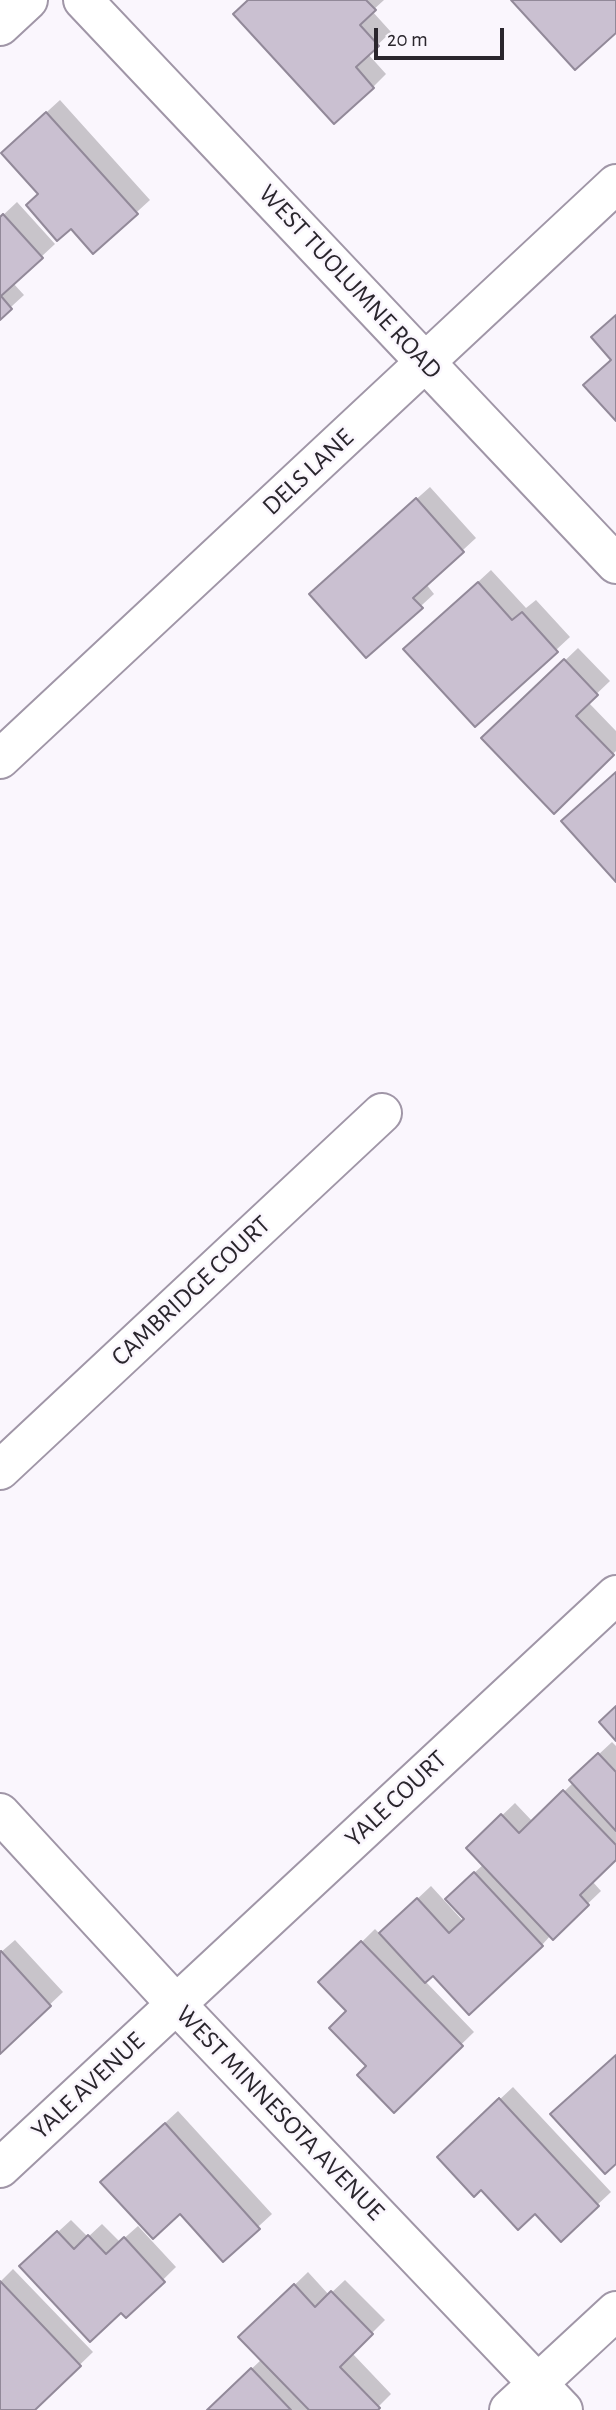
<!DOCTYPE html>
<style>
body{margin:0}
#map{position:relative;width:616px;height:2410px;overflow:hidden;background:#faf6fd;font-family:"Alegreya Sans",sans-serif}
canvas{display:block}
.scale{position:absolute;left:374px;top:28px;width:130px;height:32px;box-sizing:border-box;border:4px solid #2a262d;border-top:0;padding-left:9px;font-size:21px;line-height:24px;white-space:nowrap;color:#2a262d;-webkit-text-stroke:5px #faf6fd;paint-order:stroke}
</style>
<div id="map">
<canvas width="616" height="2410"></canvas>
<div class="scale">20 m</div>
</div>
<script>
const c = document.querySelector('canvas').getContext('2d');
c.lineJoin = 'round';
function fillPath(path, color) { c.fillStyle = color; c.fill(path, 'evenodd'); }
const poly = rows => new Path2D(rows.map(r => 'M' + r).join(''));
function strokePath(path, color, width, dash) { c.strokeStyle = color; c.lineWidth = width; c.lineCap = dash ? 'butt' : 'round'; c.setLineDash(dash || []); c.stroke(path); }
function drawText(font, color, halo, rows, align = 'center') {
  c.font = font + ' "Alegreya Sans",sans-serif'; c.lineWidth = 5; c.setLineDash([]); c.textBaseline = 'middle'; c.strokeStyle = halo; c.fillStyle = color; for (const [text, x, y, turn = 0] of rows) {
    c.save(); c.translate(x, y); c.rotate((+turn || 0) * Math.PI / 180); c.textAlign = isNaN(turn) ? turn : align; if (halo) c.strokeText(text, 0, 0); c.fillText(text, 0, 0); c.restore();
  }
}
const shadow = poly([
 [249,0,384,0,372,11,391,32,368,54,386,74,373,87],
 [60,100,150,200,93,252,40,193,16,140],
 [17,202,55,244,13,283,24,295,0,317,0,218],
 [430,487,476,538,426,584,434,594,366,656,324,581],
 [491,570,526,608,536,600,570,637,475,725,418,637],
 [578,648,610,681,588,702,616,731,616,751,554,811,484,738],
 [612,1742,616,1746,616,1858,592,1881,601,1891,553,1937,551,1935,542,1945,433,1973,425,1981,474,2032,394,2110,368,2066,348,2011,321,1982,375,1929,380,1934,431,1886,463,1921,466,1919,460,1886,484,1864,468,1848,515,1803,533,1822,573,1783,584,1768],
 [15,1940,63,1992,0,2052,0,1953],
 [513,2087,611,2192,561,2239,535,2211,452,2144],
 [178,2111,272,2214,223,2259,180,2212,115,2169],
 [71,2220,88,2237,102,2224,120,2242,138,2226,176,2267,126,2316,35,2253],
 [13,2269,93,2352,33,2410,0,2410,0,2282],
 [308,2272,329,2295,345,2280,385,2320,352,2353,391,2394,375,2410,208,2410,262,2359,241,2337]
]);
const building = poly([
 [248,0,366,0,376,10,360,25,379,46,356,67,374,88,334,124,233,14,248,0],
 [511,0,616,0,616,33,575,70,511,0],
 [46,112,138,214,93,254,71,229,57,241,26,205,38,194,1,153,46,112],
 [3,214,43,258,1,296,12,309,0,320,0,217,3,214],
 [616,315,616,421,583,385,611,360,591,337,616,315],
 [416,498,464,552,413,598,423,608,366,658,309,594,416,498],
 [478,582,512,620,522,612,558,652,475,727,403,649,478,582],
 [564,659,598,695,576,716,614,755,554,814,481,738,564,659],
 [616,772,616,882,561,821,616,772],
 [616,1706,616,1741,599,1722,616,1706],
 [598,1753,616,1772,616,1831,569,1780,598,1753],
 [563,1790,616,1845,616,1860,580,1895,589,1905,553,1940,466,1848,501,1814,519,1833,563,1790],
 [474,1872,543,1946,469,2015,433,1976,425,1983,379,1933,417,1898,449,1933,464,1919,445,1899,474,1872],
 [361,1941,463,2046,394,2113,357,2075,366,2066,329,2028,346,2011,318,1982,361,1941],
 [1,1951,51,2006,0,2054,0,1952,1,1951],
 [616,2055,616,2164,605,2174,550,2114,616,2055],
 [499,2098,599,2206,561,2242,535,2214,518,2230,481,2190,474,2197,437,2157,499,2098],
 [165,2123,260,2229,223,2262,180,2214,153,2239,100,2182,165,2123],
 [57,2231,74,2249,88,2235,106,2254,124,2237,165,2282,126,2318,121,2313,90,2342,19,2266,57,2231],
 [0,2281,81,2366,35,2410,0,2410,0,2281],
 [294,2284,315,2307,331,2291,373,2334,340,2367,380,2408,378,2410,309,2410,238,2337,294,2284],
 [251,2368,291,2410,207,2410,251,2368]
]);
const minor = poly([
 [0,26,28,0],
 [0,1470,382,1113],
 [0,1813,176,2004,563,2410],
 [0,2168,616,1595],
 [509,2410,616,2311]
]);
const tertiary = poly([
 [83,0,616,564],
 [0,759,616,184]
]);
const streetNames = [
 ["WEST TUOLUMNE ROAD",350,282,47],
 ["DELS LANE",308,472,-43],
 ["CAMBRIDGE COURT",191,1291,-43],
 ["YALE COURT",396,1799,-43],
 ["YALE AVENUE",88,2086,-43],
 ["WEST MINNESOTA AVENUE",280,2113,46]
];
fillPath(shadow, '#0003');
fillPath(building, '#cac0d1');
strokePath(building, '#928999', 2);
strokePath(minor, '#a096a7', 42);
strokePath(tertiary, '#a096a7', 42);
strokePath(minor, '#fff', 38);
strokePath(tertiary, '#fff', 38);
drawText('26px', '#2a262d', '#faf6fd', streetNames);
</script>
